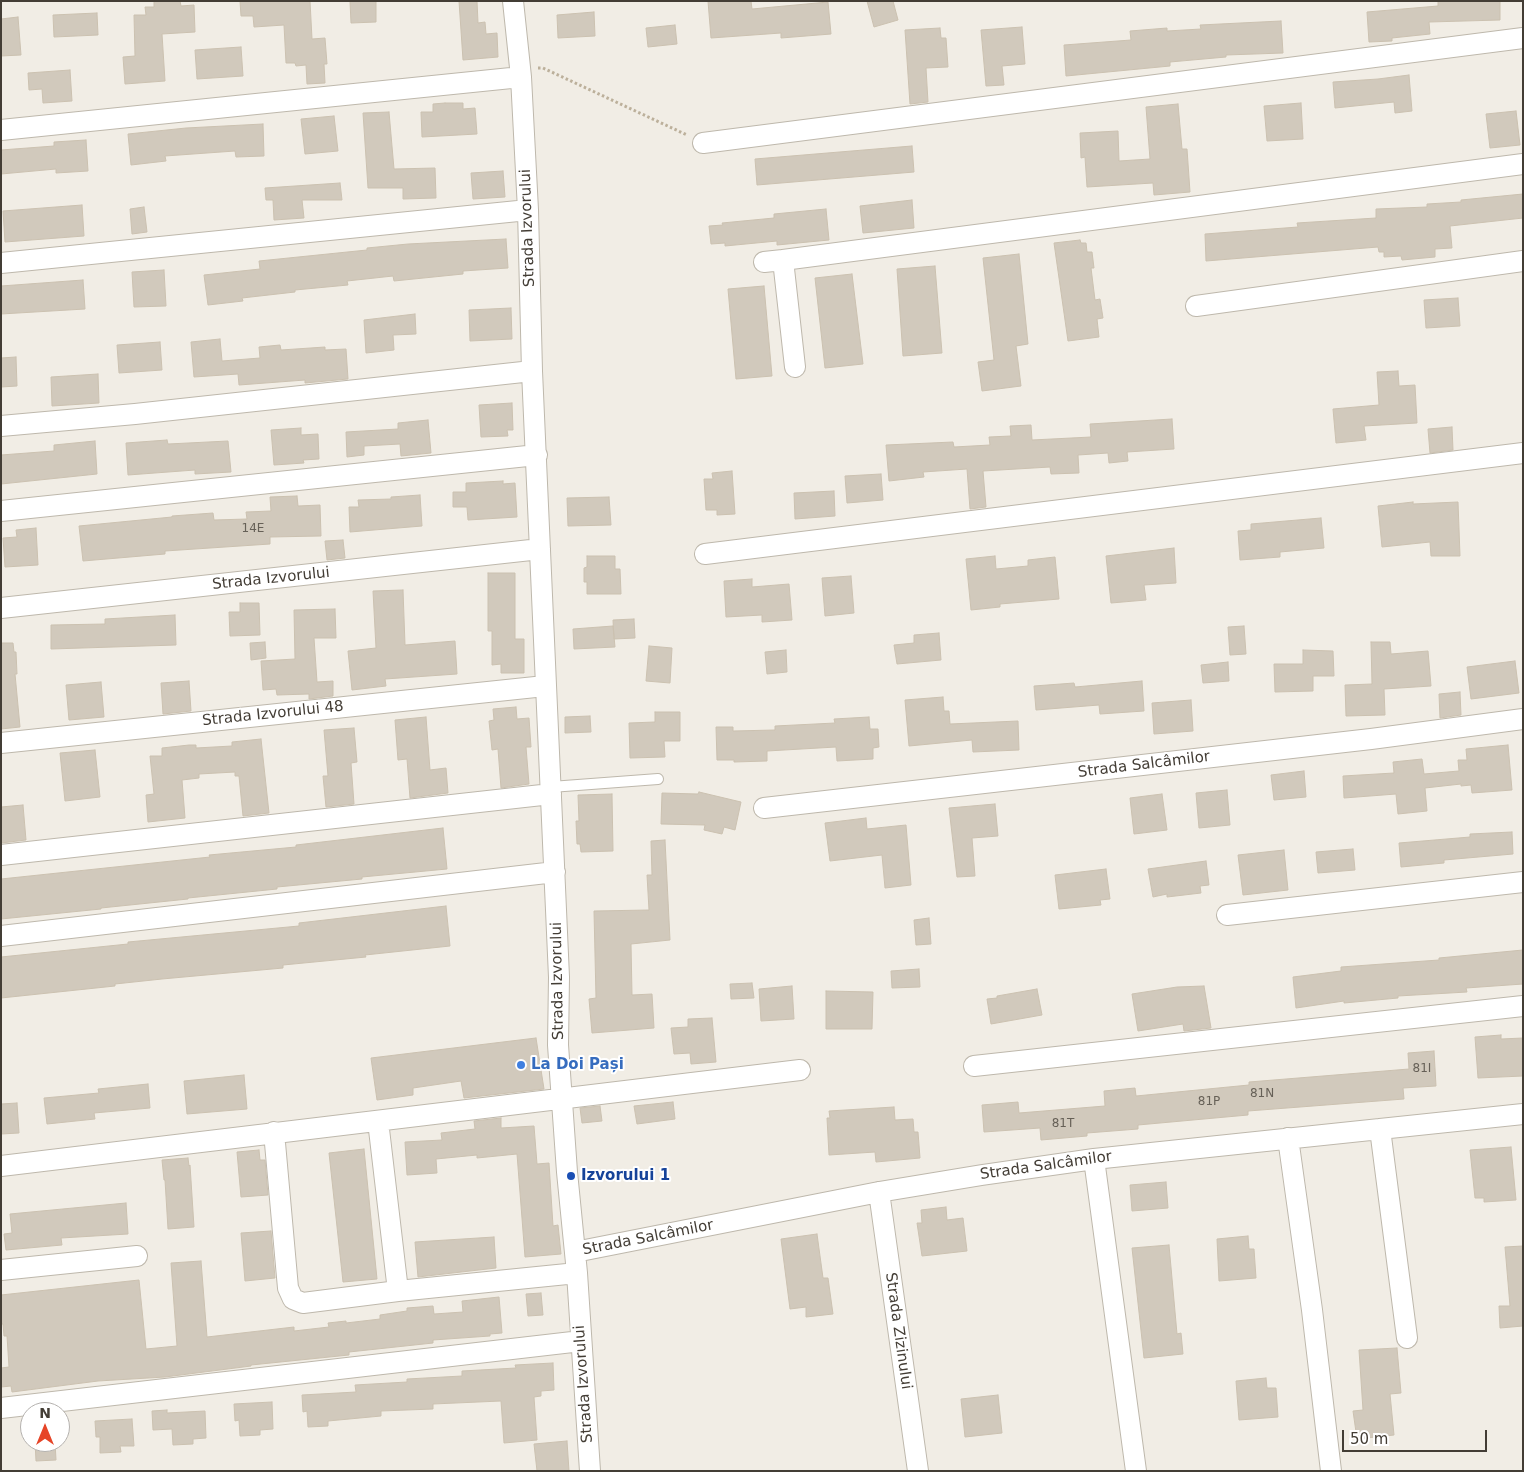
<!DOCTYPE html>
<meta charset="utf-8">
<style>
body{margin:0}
#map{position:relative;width:1524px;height:1472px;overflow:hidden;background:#f1ede5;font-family:"DejaVu Sans",sans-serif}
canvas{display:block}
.frame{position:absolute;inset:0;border:2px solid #433d35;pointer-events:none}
.north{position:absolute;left:20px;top:1402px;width:50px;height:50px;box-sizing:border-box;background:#fff;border:1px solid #b4b1ae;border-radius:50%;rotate:0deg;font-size:14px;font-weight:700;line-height:20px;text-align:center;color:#433d35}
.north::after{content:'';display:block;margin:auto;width:18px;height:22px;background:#e64427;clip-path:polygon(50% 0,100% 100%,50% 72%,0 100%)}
.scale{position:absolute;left:1342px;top:1430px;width:145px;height:22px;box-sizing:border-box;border:2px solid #433d35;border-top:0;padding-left:6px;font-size:15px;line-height:18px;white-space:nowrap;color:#433d35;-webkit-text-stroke:4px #fff;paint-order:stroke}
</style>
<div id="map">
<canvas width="1524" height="1472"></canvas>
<div class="frame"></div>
<div class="north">N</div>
<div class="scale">50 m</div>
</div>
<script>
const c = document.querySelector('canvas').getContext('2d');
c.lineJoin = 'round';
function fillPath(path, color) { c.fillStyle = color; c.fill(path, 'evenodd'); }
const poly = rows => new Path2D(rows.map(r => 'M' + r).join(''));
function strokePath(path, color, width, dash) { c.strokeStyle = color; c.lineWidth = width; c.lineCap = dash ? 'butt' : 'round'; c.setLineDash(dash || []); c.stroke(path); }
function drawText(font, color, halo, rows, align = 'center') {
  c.font = font + ' "DejaVu Sans",sans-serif'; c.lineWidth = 4; c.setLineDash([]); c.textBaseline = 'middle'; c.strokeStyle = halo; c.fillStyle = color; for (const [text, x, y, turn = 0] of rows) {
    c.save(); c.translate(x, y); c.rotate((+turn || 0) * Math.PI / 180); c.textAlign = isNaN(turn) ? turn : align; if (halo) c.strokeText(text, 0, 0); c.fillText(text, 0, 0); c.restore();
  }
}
const building = poly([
 [154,1,180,1,181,6,194,5,195,32,162,34,165,81,125,84,123,57,135,56,134,15,146,15,145,7,154,7,154,1],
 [240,1,310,1,312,39,325,38,327,64,324,64,325,83,307,84,306,65,296,66,295,63,286,63,284,25,254,27,253,16,241,16,240,1],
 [350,1,376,1,376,22,351,23,350,1],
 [459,1,477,1,478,23,485,22,486,34,497,33,498,57,463,60,459,1],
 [708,1,751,1,752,9,828,2,831,34,781,38,781,33,711,38,708,1],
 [867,1,893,1,898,20,874,27,867,1],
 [1438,1,1500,1,1500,20,1429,22,1430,34,1392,38,1392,41,1369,42,1367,12,1438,6,1438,1],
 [594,12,595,36,558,38,557,15,594,12],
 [97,13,98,35,54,37,53,15,97,13],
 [18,17,21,55,1,56,1,19,18,17],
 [1281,21,1283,53,1226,55,1226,57,1170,62,1170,66,1066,76,1064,45,1131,40,1130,31,1167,28,1167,31,1201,29,1200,25,1281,21],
 [675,25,677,44,648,47,646,28,675,25],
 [1022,27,1025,64,1002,66,1004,85,986,86,981,30,1022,27],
 [940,28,941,38,946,38,948,67,926,68,928,102,910,104,905,30,940,28],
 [241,47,243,76,197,79,195,50,241,47],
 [70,70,72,101,43,103,42,89,29,90,28,73,70,70],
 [1409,75,1412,111,1395,113,1394,102,1335,108,1333,82,1378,79,1409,75],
 [445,103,463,103,463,109,475,108,477,134,422,137,421,112,433,112,433,104,445,103],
 [1301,103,1303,139,1267,141,1264,106,1301,103],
 [1178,104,1182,149,1187,149,1190,192,1154,195,1153,183,1087,187,1085,157,1081,158,1080,133,1118,131,1119,161,1150,159,1146,107,1178,104],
 [1516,111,1520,145,1490,148,1486,114,1516,111],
 [389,112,394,169,435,168,436,198,403,199,403,188,368,188,363,113,389,112],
 [334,116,338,151,305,154,301,119,334,116],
 [263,124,264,156,236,157,235,151,165,156,166,161,131,165,128,134,186,128,263,124],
 [86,140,88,171,56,173,56,169,1,174,1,150,54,146,54,142,86,140],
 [912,146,914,172,757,185,755,159,912,146],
 [503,171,505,197,473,199,471,173,503,171],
 [340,183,342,200,302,200,304,218,274,220,273,200,266,200,265,188,340,183],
 [1523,194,1523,218,1450,226,1452,248,1435,249,1435,257,1402,260,1401,256,1384,257,1384,252,1379,252,1378,247,1206,261,1205,234,1298,227,1297,223,1376,218,1376,209,1427,207,1427,204,1461,202,1461,200,1523,194],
 [912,200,914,228,863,233,860,206,912,200],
 [82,205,84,236,5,242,3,211,82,205],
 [144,207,147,232,132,234,130,209,144,207],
 [826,209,829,240,777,245,777,241,725,246,725,243,711,244,709,226,723,225,722,223,774,218,774,214,826,209],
 [506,239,508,268,463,271,463,274,394,281,393,276,347,281,348,285,295,290,295,292,242,298,243,301,208,305,204,275,260,269,259,261,367,250,367,248,408,244,506,239],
 [1080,240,1081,243,1086,243,1087,252,1092,252,1094,268,1091,268,1095,300,1100,299,1103,318,1097,319,1099,337,1068,341,1054,243,1080,240],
 [1019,254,1028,344,1016,346,1021,386,982,391,978,362,994,360,983,258,1019,254],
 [935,266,942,353,903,356,897,269,935,266],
 [164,270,166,306,134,307,132,272,164,270],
 [852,274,863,364,825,368,815,278,852,274],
 [83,280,85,309,1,314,1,286,83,280],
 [764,286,772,376,736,379,728,289,764,286],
 [1458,298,1460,326,1426,328,1424,300,1458,298],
 [511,308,512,339,470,341,469,310,511,308],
 [415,314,416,334,393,335,394,350,366,353,364,320,415,314],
 [220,339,222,361,260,358,259,347,280,345,281,350,325,347,325,350,346,349,348,379,305,383,305,380,239,385,238,374,194,377,191,342,220,339],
 [160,342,162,370,119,373,117,345,160,342],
 [16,357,17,386,1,387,1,358,16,357],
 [1398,371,1399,386,1415,385,1417,423,1364,426,1366,440,1336,443,1333,409,1379,405,1377,372,1398,371],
 [98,374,99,403,52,406,51,377,98,374],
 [512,403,513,430,507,430,508,436,481,437,479,405,512,403],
 [1172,419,1174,449,1127,452,1128,461,1109,463,1108,453,1078,455,1079,473,1051,474,1050,467,983,471,986,507,970,509,967,469,923,472,924,477,889,481,886,445,953,442,954,447,990,445,989,437,1011,436,1010,426,1031,425,1032,440,1091,437,1090,424,1172,419],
 [428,420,431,453,401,456,400,444,364,446,364,455,347,457,346,432,398,429,398,423,428,420],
 [1452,427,1453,450,1430,453,1428,429,1452,427],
 [301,428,301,435,318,434,319,459,303,460,304,463,274,465,271,430,301,428],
 [167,440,168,444,228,441,231,472,195,474,195,470,128,475,126,443,167,440],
 [95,441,97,474,1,484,1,455,54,451,54,445,95,441],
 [732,471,735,514,717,515,717,510,706,510,704,479,713,479,712,473,732,471],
 [881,474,883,500,847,503,845,476,881,474],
 [503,481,503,484,515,483,517,517,468,520,467,507,453,507,453,492,466,492,466,483,503,481],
 [834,491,835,516,795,519,794,493,834,491],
 [420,495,422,526,350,532,349,507,359,507,358,500,391,499,391,497,420,495],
 [297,496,298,506,320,505,321,536,270,537,270,544,165,551,165,554,83,561,79,526,172,517,172,516,213,513,214,520,247,519,246,512,271,511,270,497,297,496],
 [609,497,611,525,568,526,567,498,609,497],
 [1413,502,1413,504,1458,502,1460,556,1431,556,1430,542,1382,547,1378,506,1413,502],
 [1321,518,1324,548,1280,552,1280,557,1240,560,1238,531,1251,530,1251,524,1321,518],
 [36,528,38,565,5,567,3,538,17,537,16,530,36,528],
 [343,540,345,558,327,560,325,541,343,540],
 [1174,548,1176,583,1144,585,1146,600,1111,603,1106,556,1174,548],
 [587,556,615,556,615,569,620,569,621,594,587,594,587,582,584,582,584,568,587,567,587,556],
 [995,556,996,569,1028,566,1028,560,1055,557,1059,599,1000,604,1000,607,971,610,966,559,995,556],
 [488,573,515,573,515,639,524,639,524,673,501,673,501,664,492,665,492,631,488,631,488,573],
 [851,576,854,613,825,616,822,578,851,576],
 [752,579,752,587,789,584,792,620,762,622,762,615,726,617,724,581,752,579],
 [403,590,405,645,455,641,457,674,385,679,386,686,352,690,348,651,376,648,373,591,403,590],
 [240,603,259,603,260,635,230,636,229,612,240,612,240,603],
 [335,609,336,638,314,638,317,682,333,681,333,696,309,699,309,694,277,695,276,689,263,690,261,661,295,659,294,610,335,609],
 [175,615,176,645,51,649,51,625,105,624,105,619,175,615],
 [634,619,635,638,614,639,613,620,634,619],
 [613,626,615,647,574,649,573,629,613,626],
 [1244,626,1246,654,1230,655,1228,627,1244,626],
 [939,633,941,660,897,664,894,645,914,643,914,635,939,633],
 [265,642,266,658,251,660,250,643,265,642],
 [1371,642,1390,642,1391,654,1428,651,1431,686,1384,689,1385,715,1346,716,1345,685,1372,684,1371,642],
 [1,643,13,643,14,652,16,652,17,674,15,674,20,727,1,729,1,643],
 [649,646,672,648,670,683,646,681,649,646],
 [786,650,787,672,767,674,765,652,786,650],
 [1303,650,1333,651,1334,676,1313,676,1313,691,1275,692,1274,664,1303,664,1303,650],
 [1515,661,1519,693,1471,699,1467,667,1515,661],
 [1228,662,1229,681,1203,683,1201,665,1228,662],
 [189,681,191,711,163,714,161,683,189,681],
 [1142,681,1144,711,1100,714,1099,705,1036,710,1034,686,1074,683,1075,687,1142,681],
 [101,682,104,717,69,720,66,685,101,682],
 [1460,692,1461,715,1440,718,1439,694,1460,692],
 [943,697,944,711,949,711,950,724,1018,721,1019,750,973,752,972,740,909,746,905,700,943,697],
 [1191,700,1193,731,1154,734,1152,703,1191,700],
 [516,707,517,719,529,718,531,747,526,747,529,784,501,788,498,749,492,750,489,721,494,720,493,709,516,707],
 [655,712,680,712,680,741,664,741,665,757,630,758,629,723,655,722,655,712],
 [590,716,591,732,565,733,565,717,590,716],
 [426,717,430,770,446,768,448,793,410,798,407,759,398,760,395,720,426,717],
 [869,717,870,729,878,729,879,747,873,748,873,759,837,761,836,747,767,751,767,761,734,762,734,760,717,760,716,727,733,727,733,731,775,730,775,726,835,723,834,719,869,717],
 [354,728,357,762,351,763,354,804,326,807,323,776,328,776,324,730,354,728],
 [261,739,269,813,243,816,239,776,235,776,235,772,199,774,199,778,182,780,185,818,148,822,146,795,154,794,150,756,162,756,162,748,189,745,196,745,196,748,232,746,232,742,261,739],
 [1508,745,1512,790,1472,793,1471,785,1461,786,1461,784,1425,788,1427,811,1398,814,1396,794,1344,798,1343,776,1394,773,1393,762,1422,759,1424,774,1459,771,1458,760,1467,760,1466,749,1508,745],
 [95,750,100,797,65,801,60,753,95,750],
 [1304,771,1306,797,1274,800,1271,775,1304,771],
 [1227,790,1230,825,1199,828,1196,793,1227,790],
 [699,792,741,802,735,830,724,827,722,834,704,830,705,825,661,824,662,793,698,794,699,792],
 [612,794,613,851,581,852,580,844,577,844,576,821,579,821,578,795,612,794],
 [1162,794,1167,830,1134,834,1130,798,1162,794],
 [995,804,998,836,972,838,975,876,957,877,949,808,995,804],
 [23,805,26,840,1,843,1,807,23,805],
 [866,818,867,829,906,825,911,885,885,888,882,855,830,861,825,823,866,818],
 [443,828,447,869,362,877,362,879,277,887,277,889,188,898,188,899,101,908,101,909,1,919,1,879,210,857,209,855,296,847,296,845,443,828],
 [1512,832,1513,854,1444,860,1444,863,1401,867,1399,843,1470,837,1470,834,1512,832],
 [665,840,670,940,631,944,632,995,652,994,654,1028,592,1033,589,999,596,998,594,911,649,910,647,875,652,875,651,841,665,840],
 [1353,849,1355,870,1318,873,1316,852,1353,849],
 [1284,850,1288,890,1243,895,1238,855,1284,850],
 [1206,861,1209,885,1200,886,1201,893,1167,897,1167,894,1153,897,1148,869,1206,861],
 [1106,869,1110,899,1100,900,1101,905,1059,909,1055,875,1106,869],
 [446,906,450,946,365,955,366,957,283,965,283,968,162,979,115,984,115,986,1,998,1,957,128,944,128,942,299,926,299,923,446,906],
 [929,918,931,944,916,945,914,920,929,918],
 [1523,950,1523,984,1466,988,1467,992,1398,996,1398,998,1344,1003,1344,1001,1296,1008,1293,977,1341,971,1341,967,1439,960,1439,958,1523,950],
 [919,969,920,987,892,988,891,971,919,969],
 [752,983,754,998,731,999,730,984,752,983],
 [792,986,794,1019,761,1021,759,989,792,986],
 [1204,986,1211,1028,1184,1031,1183,1024,1138,1031,1132,994,1177,987,1204,986],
 [1037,989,1042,1015,991,1024,987,999,997,998,997,996,1037,989],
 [826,991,873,992,872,1029,826,1029,826,991],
 [712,1018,716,1062,691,1064,690,1053,674,1054,671,1028,688,1027,688,1019,712,1018],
 [1501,1035,1501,1039,1523,1038,1523,1076,1478,1078,1475,1037,1501,1035],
 [536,1038,544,1089,464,1098,461,1081,413,1088,413,1095,377,1100,371,1058,536,1038],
 [1434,1051,1436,1086,1403,1088,1404,1099,1248,1111,1248,1115,1138,1125,1138,1129,1087,1133,1087,1136,1041,1140,1040,1128,984,1132,982,1105,1018,1102,1019,1113,1105,1106,1104,1091,1135,1088,1136,1096,1249,1085,1249,1082,1409,1069,1408,1053,1434,1051],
 [244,1075,247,1109,187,1114,184,1081,244,1075],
 [148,1084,150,1108,94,1113,95,1119,47,1124,44,1098,99,1093,98,1089,148,1084],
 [673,1102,675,1119,637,1124,634,1106,673,1102],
 [17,1103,19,1133,1,1134,1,1104,17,1103],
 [600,1106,602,1121,582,1123,580,1108,600,1106],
 [894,1107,895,1120,913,1119,914,1132,918,1132,920,1158,876,1162,875,1152,829,1155,827,1118,830,1118,829,1111,894,1107],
 [501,1118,501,1128,534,1126,537,1164,549,1163,553,1226,558,1225,561,1254,525,1257,517,1154,477,1158,477,1155,436,1159,437,1173,407,1175,405,1142,442,1140,441,1133,475,1129,474,1121,501,1118],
 [1511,1147,1516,1200,1484,1202,1484,1198,1475,1198,1470,1150,1511,1147],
 [364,1149,377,1279,343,1282,329,1153,364,1149],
 [259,1150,260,1160,265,1160,268,1195,241,1197,237,1152,259,1150],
 [188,1158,189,1166,190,1165,194,1227,168,1229,165,1180,164,1180,162,1160,188,1158],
 [1166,1182,1168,1208,1132,1211,1130,1185,1166,1182],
 [126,1203,128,1234,61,1238,62,1245,6,1250,4,1234,12,1233,10,1214,126,1203],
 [946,1207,947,1220,963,1218,967,1251,922,1256,917,1223,922,1223,921,1210,946,1207],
 [271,1231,275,1278,245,1281,241,1233,271,1231],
 [817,1234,823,1278,828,1278,833,1314,806,1317,806,1307,790,1309,781,1239,817,1234],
 [1248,1236,1249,1249,1254,1249,1256,1278,1219,1281,1217,1239,1248,1236],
 [494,1237,496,1268,418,1277,415,1242,494,1237],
 [1169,1245,1177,1334,1181,1333,1183,1354,1144,1358,1132,1248,1169,1245],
 [1523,1246,1523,1326,1500,1328,1499,1306,1510,1306,1505,1247,1523,1246],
 [201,1261,207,1337,294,1327,294,1331,329,1327,328,1323,346,1321,346,1323,380,1319,380,1315,407,1311,407,1308,433,1306,434,1314,463,1312,462,1301,499,1297,502,1333,490,1334,490,1336,433,1340,433,1343,349,1352,349,1355,251,1365,251,1366,165,1377,98,1381,12,1392,11,1386,1,1387,1,1368,9,1367,7,1336,4,1336,3,1324,1,1324,1,1295,139,1280,146,1349,177,1346,171,1263,201,1261],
 [541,1293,543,1315,528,1316,526,1294,541,1293],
 [1397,1348,1401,1393,1390,1394,1394,1435,1357,1439,1353,1411,1363,1410,1359,1350,1397,1348],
 [553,1363,554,1390,541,1391,541,1396,534,1397,537,1440,504,1443,501,1401,433,1404,433,1409,381,1411,381,1416,328,1421,328,1426,308,1427,307,1411,303,1412,302,1395,356,1392,355,1385,407,1382,407,1379,462,1376,462,1371,516,1368,515,1365,553,1363],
 [1266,1378,1267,1388,1276,1388,1278,1417,1239,1420,1236,1381,1266,1378],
 [998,1395,1002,1433,965,1437,961,1399,998,1395],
 [272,1402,273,1429,260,1430,260,1435,240,1436,239,1420,235,1421,234,1404,272,1402],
 [167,1410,167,1413,205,1411,206,1438,193,1439,193,1444,173,1445,172,1429,153,1430,152,1411,167,1410],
 [132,1419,134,1446,120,1446,121,1452,100,1453,100,1437,96,1437,95,1421,132,1419],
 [567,1441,569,1471,537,1471,534,1444,567,1441],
 [35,1442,55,1442,56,1460,36,1461,35,1442]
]);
const path = poly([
 [538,68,543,68,687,135]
]);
const service = poly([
 [551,787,658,779]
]);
const minor = poly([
 [513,1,521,77,528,210,532,371,559,977,558,1045,567,1172,577,1273,590,1471],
 [1,130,521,77],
 [703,143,1523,38],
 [764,262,783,260],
 [1,263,528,210],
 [1196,306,1523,261],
 [795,367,783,260,1523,164],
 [1,426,135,414,532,371],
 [1,511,537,455],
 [705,554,1523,453],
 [1,608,540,549],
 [1,743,545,686],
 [764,808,1371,739,1523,719],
 [1,855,551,794],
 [1227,915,1523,882],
 [1,936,555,872],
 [974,1066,1523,1006],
 [378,1121,398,1291,577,1273],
 [1380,1129,1407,1338],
 [274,1132,288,1288,293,1299,303,1303,398,1291],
 [1288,1138,1312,1310,1331,1471],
 [1094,1159,1136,1471],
 [1,1166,800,1070],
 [879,1192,918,1471],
 [575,1252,879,1192,982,1175,1094,1159,1523,1114],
 [1,1270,137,1256],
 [1,1408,581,1341]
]);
const markers = [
 [521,1065,5,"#3f7fe0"],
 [571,1176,5,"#1a4fb4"]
];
const numberNames = [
 ["14E",253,529],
 ["81I",1422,1069],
 ["81N",1262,1094],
 ["81P",1209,1102],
 ["81T",1063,1124]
];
const streetNames = [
 ["Strada Izvorului",528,228,-92],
 ["Strada Izvorului",271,579,-6],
 ["Strada Izvorului 48",273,714,-6],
 ["Strada Salcâmilor",1144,765,-7],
 ["Strada Izvorului",558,981,-91],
 ["Strada Salcâmilor",1046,1166,-8],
 ["Strada Salcâmilor",648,1238,-11],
 ["Strada Zizinului",898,1331,82],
 ["Strada Izvorului",584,1384,-94]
];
const shopNames = [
 ["La Doi Pași",531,1065]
];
const transitNames = [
 ["Izvorului 1",581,1176]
];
fillPath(building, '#d1c9bc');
strokePath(building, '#cbc1b0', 1);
strokePath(service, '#beb8ac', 12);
strokePath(minor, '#beb8ac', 22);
strokePath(path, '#bcb09b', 3, [2.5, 2.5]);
strokePath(service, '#fff', 10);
strokePath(minor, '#fff', 20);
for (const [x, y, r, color] of markers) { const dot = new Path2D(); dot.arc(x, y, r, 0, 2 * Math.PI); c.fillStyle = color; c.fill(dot); strokePath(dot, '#fff', 2); }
drawText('12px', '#666057', null, numberNames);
drawText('15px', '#433d35', '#fff', streetNames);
drawText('bold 15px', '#366cbe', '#fff', shopNames, 'left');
drawText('bold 15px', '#164399', '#fff', transitNames, 'left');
</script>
